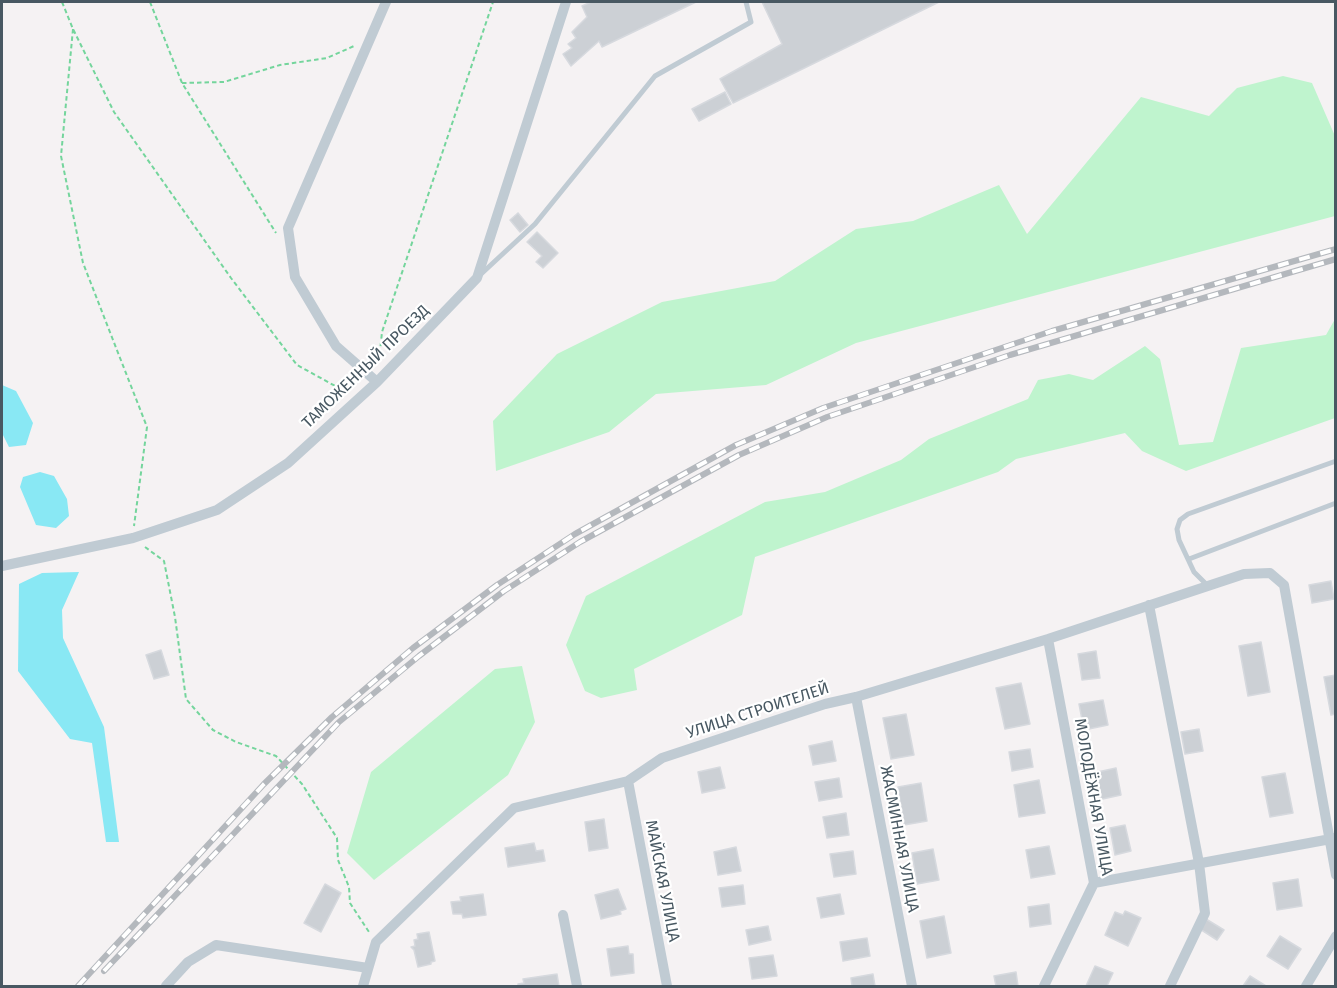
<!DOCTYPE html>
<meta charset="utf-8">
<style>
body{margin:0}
#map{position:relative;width:1337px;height:988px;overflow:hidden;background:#f5f2f3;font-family:"Fira Sans",sans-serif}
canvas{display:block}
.frame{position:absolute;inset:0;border:3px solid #485862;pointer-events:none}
</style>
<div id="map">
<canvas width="1337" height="988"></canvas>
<div class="frame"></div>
</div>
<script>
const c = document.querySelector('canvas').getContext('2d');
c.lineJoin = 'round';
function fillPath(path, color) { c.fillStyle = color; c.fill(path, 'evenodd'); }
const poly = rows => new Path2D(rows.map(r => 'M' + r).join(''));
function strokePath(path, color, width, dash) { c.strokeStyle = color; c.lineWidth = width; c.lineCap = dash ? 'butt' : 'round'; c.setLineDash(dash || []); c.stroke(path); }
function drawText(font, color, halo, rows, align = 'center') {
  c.font = font + ' "Fira Sans",sans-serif'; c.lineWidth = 4.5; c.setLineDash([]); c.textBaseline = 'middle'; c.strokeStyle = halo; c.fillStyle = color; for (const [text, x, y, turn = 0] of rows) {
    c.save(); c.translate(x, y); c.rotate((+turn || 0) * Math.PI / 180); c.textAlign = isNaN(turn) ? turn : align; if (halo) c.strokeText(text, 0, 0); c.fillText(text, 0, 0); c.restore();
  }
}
const green = poly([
 [1283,76,1312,83,1335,136,1335,216,856,343,766,385,656,394,609,432,496,471,493,421,557,354,662,302,775,281,856,229,913,221,999,185,1027,234,1141,97,1209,116,1237,88],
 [1335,319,1335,418,1186,471,1142,451,1125,433,1016,459,998,472,755,557,742,615,634,669,637,690,601,698,585,691,566,645,586,596,765,502,825,492,901,460,929,439,1028,399,1038,380,1069,374,1093,380,1145,346,1160,359,1179,445,1213,442,1241,348,1326,335],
 [522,666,535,722,508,775,374,880,347,853,371,772,495,669]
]);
const water = poly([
 [2,385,16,391,33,423,26,445,9,447,2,433],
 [40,472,54,476,67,499,69,516,56,528,36,525,20,487,23,477],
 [79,572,62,610,63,638,104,727,119,842,106,842,92,743,70,739,18,671,19,584,42,573]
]);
const building = poly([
 [591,2,696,2,602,47,599,41,571,66,563,54,572,48,568,44,576,38,572,32,587,17,582,6,591,2],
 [762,2,939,2,733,103,720,79,782,44,762,2],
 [725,92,731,104,699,121,692,109,725,92],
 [518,213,528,225,520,232,510,220,518,213],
 [537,232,558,253,543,268,536,262,542,256,527,242,537,232],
 [1331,581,1334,599,1312,603,1309,585,1331,581],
 [1261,642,1270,692,1248,696,1239,646,1261,642],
 [161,650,169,675,154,679,146,655,161,650],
 [1096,651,1100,678,1082,680,1078,654,1096,651],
 [1336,675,1336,714,1331,715,1324,677,1336,675],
 [1021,683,1030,724,1005,729,996,688,1021,683],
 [1103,700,1108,725,1084,730,1079,704,1103,700],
 [906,714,914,755,891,759,883,718,906,714],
 [1199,729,1203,751,1185,754,1181,732,1199,729],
 [832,741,836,761,813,765,809,746,832,741],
 [1030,749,1033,767,1012,771,1009,752,1030,749],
 [720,767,725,788,702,793,698,772,720,767],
 [1116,768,1121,795,1098,800,1093,773,1116,768],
 [1285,773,1293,813,1270,817,1262,777,1285,773],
 [839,778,842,797,819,801,815,782,839,778],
 [1039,780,1045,813,1019,817,1014,785,1039,780],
 [921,783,927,821,904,825,898,787,921,783],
 [846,813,849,835,827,838,823,817,846,813],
 [604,819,608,848,589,851,585,822,604,819],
 [1125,825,1131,851,1115,855,1110,828,1125,825],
 [534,843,536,851,543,850,545,861,508,867,505,848,534,843],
 [1049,846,1055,874,1031,878,1026,850,1049,846],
 [736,847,741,871,718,875,714,852,736,847],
 [933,849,939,880,917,884,912,853,933,849],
 [853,851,856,874,834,877,830,854,853,851],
 [1298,879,1302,906,1277,910,1273,883,1298,879],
 [325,884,341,893,321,932,304,923,325,884],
 [743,885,745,904,722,907,719,888,743,885],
 [618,889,626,909,620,911,621,914,601,919,595,895,618,889],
 [483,894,486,915,463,918,462,914,453,914,451,902,461,901,460,897,483,894],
 [840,894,844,914,821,918,817,898,840,894],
 [1049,904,1051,924,1030,927,1028,907,1049,904],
 [1125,911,1141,918,1128,946,1105,935,1115,912,1123,915,1125,911],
 [944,916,951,953,927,958,920,921,944,916],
 [1206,919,1224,930,1217,940,1200,929,1206,919],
 [768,926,771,940,749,945,746,930,768,926],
 [429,932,435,961,431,962,431,964,418,967,414,950,411,947,415,946,414,940,418,939,417,934,429,932],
 [1280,936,1301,949,1288,969,1267,956,1280,936],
 [867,938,870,956,843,961,840,942,867,938],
 [628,946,629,954,633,954,634,973,611,976,607,949,628,946],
 [773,955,777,976,752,979,749,958,773,955],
 [1095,966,1113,973,1107,986,1086,986,1095,966],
 [1016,972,1018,986,996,986,994,976,1016,972],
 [557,974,559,986,518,986,518,984,524,983,523,979,557,974],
 [873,974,875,986,852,986,851,978,873,974],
 [1250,976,1266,986,1243,986,1250,976]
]);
const path = poly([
 [62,2,73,29,114,112,231,278,297,365,348,393],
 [150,2,182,83,276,233],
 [73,29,61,156,83,263,147,427,134,526],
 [182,83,224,82,280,65,327,58,354,46],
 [379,361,382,332,493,2],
 [145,547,164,561,175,617,186,699,213,730,236,742,276,756,302,784,337,838,338,860,349,887,350,903,369,932]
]);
const service = poly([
 [480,275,535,224,655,76,751,22,746,2],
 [1189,559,1336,503],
 [1208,586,1194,572,1179,540,1177,529,1180,520,1188,514,1336,461]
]);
const minor = poly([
 [377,382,336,346,295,277,288,228,386,2],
 [2,566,133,538,217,510,288,463,377,382,477,278,566,2],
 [1149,605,1199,863,1205,913,1170,986],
 [856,697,912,986],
 [628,781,667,986],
 [1094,883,1336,838],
 [563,915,577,986],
 [166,986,188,962,216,945,368,968],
 [363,986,376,942,514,808,628,781,662,758,825,704,856,697,1048,639,1244,574,1270,573,1284,585,1336,875],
 [1044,986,1094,883,1048,639],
 [1306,986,1336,936]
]);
const rail = poly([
 [104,971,339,722,419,656,504,591,580,542,739,455,827,417,1010,355,1336,259],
 [78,986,264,784,332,717,413,648,497,585,575,534,736,445,823,408,1052,331,1336,249]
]);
const streetNames = [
 ["ТАМОЖЕННЫЙ ПРОЕЗД",366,367,-44],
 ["УЛИЦА СТРОИТЕЛЕЙ",758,711,-18],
 ["МОЛОДЁЖНАЯ УЛИЦА",1093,797,80],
 ["ЖАСМИННАЯ УЛИЦА",899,839,79],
 ["МАЙСКАЯ УЛИЦА",662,881,79]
];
fillPath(green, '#bff4ce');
fillPath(water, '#89e8f4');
fillPath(building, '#ccd0d5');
strokePath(building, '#d6d9de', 1.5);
strokePath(path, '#74d59c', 2, [4.5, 3]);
strokePath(service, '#c0cbd3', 5);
strokePath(minor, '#c0cbd3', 10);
strokePath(rail, '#b4b8bd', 6);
strokePath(rail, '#fff', 4, [11]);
drawText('16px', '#485862', '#fff', streetNames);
</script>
